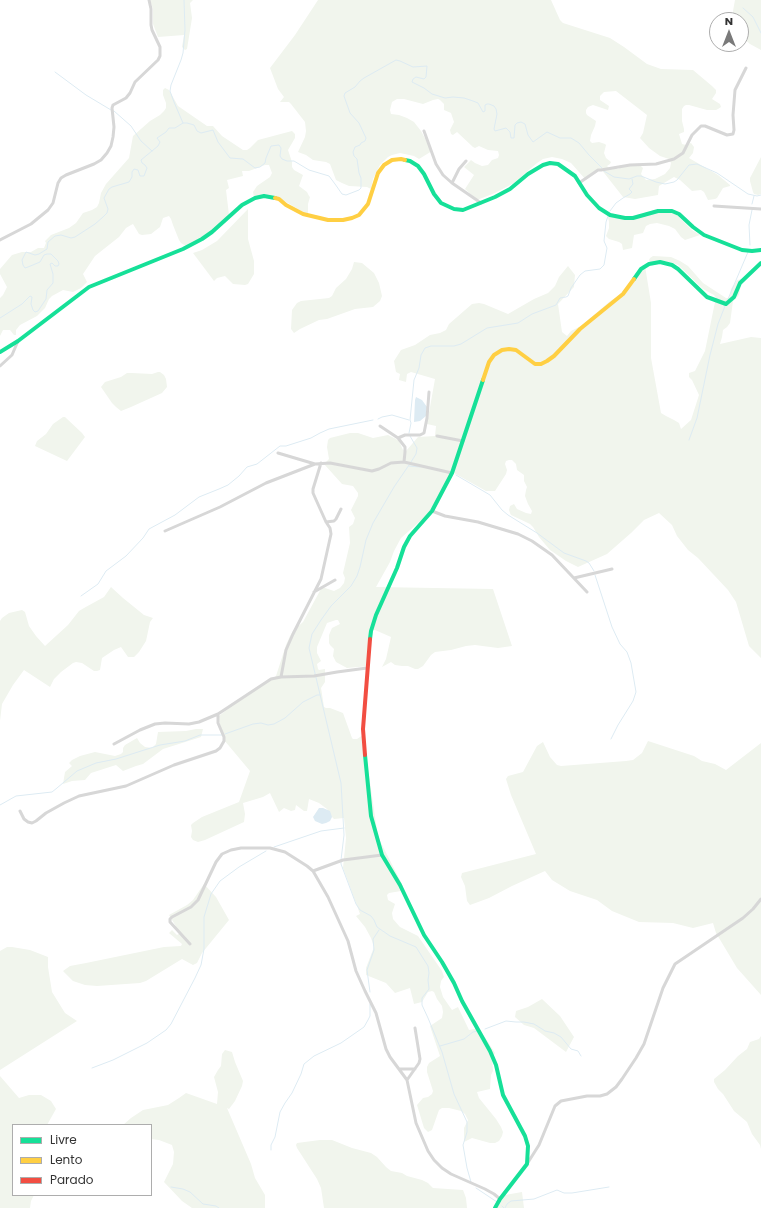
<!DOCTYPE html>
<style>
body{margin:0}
#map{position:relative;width:761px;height:1208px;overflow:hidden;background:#fff;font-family:Poppins,sans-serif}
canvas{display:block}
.legend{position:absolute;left:12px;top:1124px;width:140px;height:72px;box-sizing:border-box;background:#fff;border:1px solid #adadad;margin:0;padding:5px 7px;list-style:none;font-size:12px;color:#333}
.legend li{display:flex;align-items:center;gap:8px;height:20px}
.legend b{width:20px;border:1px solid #adadad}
.north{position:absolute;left:709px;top:12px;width:40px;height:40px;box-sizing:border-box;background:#fff;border:1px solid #adadad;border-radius:50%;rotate:0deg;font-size:11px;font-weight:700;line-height:16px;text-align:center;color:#333}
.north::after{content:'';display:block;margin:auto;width:14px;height:18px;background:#7a7a7a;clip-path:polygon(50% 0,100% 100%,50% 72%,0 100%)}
</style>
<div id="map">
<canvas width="761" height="1208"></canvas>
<ul class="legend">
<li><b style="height:5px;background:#16e098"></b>Livre</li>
<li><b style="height:5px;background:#ffcf43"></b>Lento</li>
<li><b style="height:5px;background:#f24e42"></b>Parado</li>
</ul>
<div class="north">N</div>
</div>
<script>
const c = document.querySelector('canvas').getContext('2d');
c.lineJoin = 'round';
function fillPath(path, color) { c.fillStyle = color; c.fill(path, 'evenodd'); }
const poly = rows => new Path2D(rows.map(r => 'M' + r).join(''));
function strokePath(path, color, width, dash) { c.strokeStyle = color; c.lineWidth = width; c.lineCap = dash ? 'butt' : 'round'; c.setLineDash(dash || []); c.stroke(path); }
const green = poly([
 [150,0,193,0,190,3,192,18,187,49,185,50,182,47,184,35,158,37,153,24,153,9],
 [318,0,551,0,560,20,563,23,610,38,624,47,647,64,661,69,693,70,712,86,716,90,716,93,712,99,720,104,721,107,718,109,716,110,707,110,689,105,686,105,684,106,682,109,682,121,684,129,684,132,679,134,682,144,686,145,691,143,694,147,693,153,689,158,718,175,730,185,730,186,723,188,717,198,715,199,708,200,704,192,701,190,692,191,680,180,674,177,659,186,658,195,635,199,623,197,601,169,586,180,571,163,562,159,552,157,543,159,537,163,514,183,495,193,477,200,465,189,474,175,464,167,471,160,475,163,482,166,488,165,492,160,498,158,499,155,498,151,488,150,479,146,475,148,473,147,457,132,453,135,451,134,450,130,454,122,451,113,444,110,444,104,440,100,438,99,433,100,423,104,404,99,397,99,392,102,390,110,391,114,399,115,407,118,414,122,421,131,432,151,419,159,414,156,400,153,392,155,388,157,380,165,373,179,371,189,367,187,349,186,342,183,336,180,330,164,326,162,313,160,306,155,298,152,305,137,306,131,305,122,291,104,289,102,280,102,284,97,278,89,270,68,295,35],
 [616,91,647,115,643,133,640,138,649,148,660,156,669,159,671,163,670,168,665,174,655,179,646,180,641,174,643,168,640,165,621,167,618,169,610,169,607,166,610,164,611,162,606,158,604,153,606,145,605,144,599,142,592,143,590,141,591,135,595,126,596,121,587,115,586,113,586,110,588,107,593,105,608,110,609,106,600,100,600,96,604,92],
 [735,0,761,0,761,50,750,44,743,38,741,34,741,20,733,20,733,11],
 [165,88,169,90,178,106,207,126,213,126,222,136,243,150,247,150,250,148,258,140,292,131,295,134,295,138,288,150,292,162,292,167,294,170,303,175,299,186,307,192,309,196,310,197,308,204,308,215,281,199,254,197,253,192,257,186,270,177,272,173,269,165,265,165,249,171,242,171,243,176,227,180,229,188,226,190,229,215,216,227,199,239,186,246,181,243,179,240,173,225,171,219,169,216,163,218,160,227,151,234,142,235,139,234,133,224,131,225,126,228,119,237,95,256,83,274,87,282,81,288,73,292,63,290,52,296,49,299,45,308,37,316,20,325,16,330,16,335,14,335,10,330,3,330,0,336,0,298,3,295,7,287,0,274,0,269,12,255,22,252,31,252,38,248,44,248,46,243,45,241,51,235,69,228,76,223,83,213,92,210,97,207,99,203,101,193,106,184,129,158,133,136,150,121,160,115,164,111,166,108,166,103,163,95,163,90],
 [761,157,761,194,758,195,754,194,753,192,750,181,750,178],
 [248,209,248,239,254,261,254,274,248,284,245,285,233,284,225,276,217,278,214,281,193,253,202,250,217,241],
 [670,211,677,215,692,230,700,235,685,240,681,237,675,229,669,226,657,223,650,224,646,226,643,233,634,235,632,248,623,250,622,244,619,242,609,239,606,236,609,228,609,222,607,212,626,217],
 [653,256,671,257,680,261,688,266,703,283,726,298,728,298,730,296,731,289,737,280,742,279,739,295,733,301,730,323,727,327,723,330,722,337,720,344,751,337,761,338,761,658,749,646,736,602,728,590,698,558,688,550,677,536,672,525,659,513,644,520,631,533,607,554,578,567,566,561,550,550,539,537,533,527,530,524,511,515,510,513,509,510,510,506,514,504,517,509,526,513,531,514,532,511,528,504,525,496,526,490,527,487,524,481,524,475,517,470,516,464,512,460,509,460,506,461,505,464,507,470,506,474,495,491,486,491,454,473,434,509,401,538,394,551,390,562,376,587,493,589,512,646,498,648,475,645,466,646,451,650,435,652,431,655,423,666,418,669,415,669,408,666,402,666,395,665,391,662,382,667,386,659,391,637,375,630,373,630,369,666,347,668,336,662,333,656,334,649,330,645,329,643,329,635,332,628,340,624,338,620,336,620,327,623,317,647,317,653,321,661,317,664,318,669,319,670,325,669,325,682,321,688,324,707,326,708,330,708,343,713,352,738,353,739,357,739,363,735,378,837,403,886,401,891,389,893,387,895,388,900,395,904,392,913,393,919,400,927,418,936,442,971,444,977,441,981,440,987,443,997,452,1010,458,1007,469,1030,479,1028,495,1053,492,1058,493,1071,491,1075,490,1089,477,1092,479,1098,496,1119,501,1127,503,1132,502,1136,499,1141,495,1143,490,1143,472,1138,464,1142,464,1128,468,1120,465,1114,461,1111,449,1108,442,1108,439,1110,432,1130,428,1132,424,1128,417,1105,423,1098,428,1097,432,1094,433,1091,427,1072,427,1067,429,1063,440,1056,430,1026,442,1018,443,1012,442,1006,437,999,434,992,432,991,428,992,422,1002,414,1004,410,988,395,993,386,983,366,975,366,968,374,947,371,938,365,927,356,916,360,914,343,868,346,838,344,818,334,819,332,817,327,809,319,803,309,799,307,811,304,811,296,805,295,810,291,811,284,808,279,812,270,793,263,797,243,803,245,814,244,822,205,840,198,842,193,840,191,837,192,831,191,825,193,823,202,817,239,802,250,771,224,740,220,727,219,716,249,692,274,678,276,676,286,645,290,636,293,631,303,622,322,587,334,591,340,588,344,583,345,578,343,573,350,543,349,527,353,524,355,518,351,510,358,496,358,493,353,486,342,484,324,464,329,459,327,447,328,440,330,438,350,433,358,433,373,438,388,435,396,439,399,441,403,450,406,451,418,437,435,436,436,426,427,424,435,379,411,372,407,374,406,382,399,380,400,374,396,372,394,361,401,350,415,345,430,335,440,333,446,330,449,324,472,304,479,303,484,304,508,314,534,299,548,293,555,286,559,277,568,266,575,275,574,287,558,304,562,332,567,336,571,331,581,326,609,302,621,294,643,265,645,266,651,303,651,358,661,413,666,416,674,420,679,423,681,429,691,420,699,395,692,380,689,377,689,373,695,371,705,351,715,302,716,298,714,295,703,289,678,265,669,262,662,261,651,263,649,260,650,258],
 [354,262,362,263,374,273,379,283,382,296,380,301,373,307,355,309,327,319,319,320,300,329,294,333,291,329,292,310,297,303,301,301,329,298,332,296,336,288,346,279,352,269],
 [158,372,160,372,164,375,166,379,167,387,162,393,131,407,121,411,116,407,112,403,101,387,105,382,121,377,127,373,132,373,152,374],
 [63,417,65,417,82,433,85,437,67,461,35,446,37,441,46,434,53,424],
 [111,587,123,598,144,615,153,618,150,622,146,641,139,652,134,657,128,657,121,647,114,650,102,658,100,670,97,671,94,671,82,663,76,662,73,663,61,672,54,679,50,687,24,670,13,685,2,704,0,721,0,621,2,618,9,613,22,610,25,612,29,626,36,636,45,646,68,625,79,611,84,608,104,597],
 [196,729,203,729,201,737,163,749,143,764,136,766,123,771,116,765,91,773,85,780,72,781,63,784,65,772,72,766,69,763,72,760,80,756,95,752,115,756,121,754,123,752,123,748,125,745,137,738,140,743,145,747,152,748,156,744,158,732,186,731],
 [648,741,694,756,702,761,715,764,726,770,761,743,761,995,737,968,716,933,713,923,693,928,673,923,639,922,612,911,597,900,570,891,552,880,545,871,512,886,489,898,470,905,467,901,465,886,461,877,462,873,536,854,511,795,506,779,508,776,523,772,537,746,543,742,550,757,557,765,561,766,626,761,633,760,642,753],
 [204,884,216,897,229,920,202,953,197,963,193,965,182,959,146,981,140,983,97,986,85,985,73,981,63,971,70,966,86,963,164,947,181,946,182,944,169,933,172,930,177,935,180,933,169,915,187,905,193,900],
 [7,947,12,947,30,950,48,957,48,967,52,992,65,1013,77,1021,0,1070,0,951],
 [542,999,560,1016,574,1037,566,1052,534,1028,524,1025,515,1017,516,1011,528,1007],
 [761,1036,761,1149,760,1145,752,1134,747,1122,734,1111,723,1094,718,1089,714,1082,714,1079,725,1070,738,1056,747,1049,750,1042,759,1039],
 [225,1050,232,1052,235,1062,243,1081,242,1086,235,1101,229,1109,227,1108,251,1164,255,1178,265,1195,265,1208,192,1208,182,1201,164,1182,173,1164,174,1152,172,1145,159,1140,151,1139,151,1125,123,1125,131,1118,143,1110,168,1105,179,1098,186,1093,217,1104,218,1092,214,1077,218,1070,221,1066,222,1054],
 [0,1076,19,1098,29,1095,41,1095,51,1101,56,1109,47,1125,13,1125,13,1195,34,1195,31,1201,30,1208,0,1208],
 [320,1140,332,1140,352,1148,371,1153,377,1157,386,1167,391,1171,402,1173,407,1176,422,1180,428,1183,433,1188,463,1190,466,1198,467,1208,324,1208,321,1188,317,1179,297,1148,296,1145,297,1143],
 [522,1192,524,1208,497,1208,505,1195]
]);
const water = poly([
 [416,397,422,400,427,407,426,416,420,421,414,422,415,400],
 [319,808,323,808,330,811,332,817,330,821,326,823,322,824,315,821,313,817]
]);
const stream = poly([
 [743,8,753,17,761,33],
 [55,72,86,95,111,110],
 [114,111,131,126,141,141,152,151],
 [183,123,174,102,170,91,171,85,181,60,183,53,185,30,184,0],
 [604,171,614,177,629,179,637,176,641,176,656,182,665,184,674,182,677,180,689,165,697,164,717,173,748,194,757,196,761,195],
 [752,204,754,196],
 [610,211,616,203,623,198,630,194,632,192,629,189,633,184,632,179],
 [750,245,749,225,752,210],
 [728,299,748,252],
 [0,318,22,304,30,296,32,297,31,304,33,310,35,312,38,311,46,299,47,290,53,283,53,274,50,264,52,263,55,266,58,266,59,264,58,261,51,254,47,254,44,255,40,262,28,267,25,268,23,265,22,260,26,252,35,255,39,254,47,249,48,242,55,236,61,235,71,238,75,237,95,224,103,217,107,213,108,209,104,198,109,189,112,187,129,182,132,177,132,172,134,169,138,170,140,176,144,176,147,168,145,165,142,163,141,160,158,146,160,142,157,138,166,132,169,128,175,128,183,123,187,123,194,125,197,131,201,133,213,130,218,142,230,158,243,159,255,168,260,167,265,163,266,158,271,146,279,145,281,148,280,156,282,159,287,161,294,161,309,170,329,176,335,184,342,194,346,195,359,190,361,188,361,178,359,173,357,159,354,156,353,152,355,147,360,145,361,143,365,141,366,138,359,123,350,113,344,96,345,93,355,87,360,81,364,78,396,60,400,61,413,67,427,66,426,77,424,79,416,77,413,79,412,82,424,88,432,94,445,98,453,97,464,98,473,101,478,103,483,112,485,111,485,105,487,104,489,104,494,106,496,109,497,114,494,129,495,131,506,128,510,132,511,138,514,138,515,125,517,123,521,122,525,124,528,135,533,142,547,132,560,138,571,138,579,143,589,155,602,168],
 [378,419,382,417,392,415,409,420],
 [409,433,411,423,410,420,414,380,419,368,421,355,425,348,431,346,454,346,461,344,487,328,518,323,532,314,556,305,560,298,566,297,568,296,571,288,580,275,585,271,600,269,604,265,607,248,604,241,606,222,608,216],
 [410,436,417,448,416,454,411,462],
 [689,440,697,418,710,355,718,324,725,306],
 [409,465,394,487,373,523,366,540,360,567,357,576,351,586,331,606,321,620,312,634,309,648,341,783,344,835,341,860,341,864,356,904,360,910,371,916,374,920,377,927,390,936,416,947,428,966,429,973,428,980,429,989,422,998,422,1005,428,1018,442,1052,454,1094,467,1122,467,1132,463,1145,467,1168,471,1182],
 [409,466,420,467],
 [456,475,490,495,502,510,508,515,537,533,564,553,586,561,589,563,594,571],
 [595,575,612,627,620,644,627,652,631,663,636,692,633,701,618,725,611,739],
 [81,596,98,584,106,571,126,556,143,538,149,529,175,515,199,497,219,489,228,485,239,476,247,467,257,464,280,446,286,446,311,438,320,433,329,429,373,420],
 [225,734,253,724,261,723,268,725,274,724,285,718,303,702,317,695,320,695],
 [0,805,16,796,52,792,57,788,77,771,96,763,116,759,160,745,185,741,200,735,222,735],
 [274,847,321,831,344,828],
 [370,992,367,970,374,950,373,939,379,930],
 [485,1029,506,1021,516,1022,524,1022,534,1024,542,1029,545,1031,554,1033,561,1037,571,1049,578,1051,581,1056],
 [440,1046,464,1039,473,1032,477,1031],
 [92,1068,113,1060,147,1043,166,1030,171,1024,195,978,201,965,204,949,204,917,211,894,220,881,239,867,266,851],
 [271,1150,271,1145,275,1137,280,1112,285,1103,292,1093,301,1074,304,1064,314,1056,341,1043,364,1027,368,1020,370,1016,370,1004],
 [171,1187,183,1189,190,1192,203,1204,216,1206,219,1208],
 [476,1188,497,1202],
 [502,1206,504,1208],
 [505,1208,507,1204,511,1201,534,1199,557,1190,564,1193,572,1193,609,1187]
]);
const street = poly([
 [424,131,436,164,443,175,452,183,481,203],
 [452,183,459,169,466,161],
 [579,183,598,170,601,170,630,165,656,164,674,159,683,153,692,135,701,126,705,126,727,135,733,134,734,130,733,115,735,90,746,68],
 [714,206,761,209],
 [0,240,31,224,48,210,53,203,58,183,61,178,66,175,94,164,101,160,107,153,111,146,113,137,114,127,112,108,113,105,126,98,130,93,135,82,158,60,160,56,160,47,152,30,151,25,151,9,149,0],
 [0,366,12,355,18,341],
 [380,426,398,438,405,447,405,452,404,462],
 [437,436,463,441],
 [398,438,405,435,420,435,424,433,427,418,429,392],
 [278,453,315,464],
 [432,511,445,516,478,522,518,534,532,541,552,555,587,592],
 [326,522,334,521,336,519,341,509],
 [165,531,220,507,266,483,315,464,330,463,372,471,379,469,391,463,404,462,452,473],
 [574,578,612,569],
 [314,592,335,580],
 [281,677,286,650,293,634,321,579,331,534,330,528,326,522,313,493,313,489,321,463],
 [114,744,140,730,155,724,165,723,189,724,199,722,218,714],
 [20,811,24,819,28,822,32,823,36,821,46,813,64,803,79,796,126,786,174,765,216,751,220,748,224,741,224,737,218,723,218,714,271,679,281,677,314,676,337,672,367,668],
 [313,871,343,860,382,855],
 [190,944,170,922,170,919,172,917,191,907,198,900,216,862,222,854,231,850,241,848,270,848,285,852,307,866,313,871,328,897,348,941,356,971,365,991,376,1013,386,1049,390,1057,407,1080,416,1123,428,1151,434,1160,442,1168,451,1174,485,1189,494,1194,500,1199],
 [400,1069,415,1069],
 [407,1080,419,1063,420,1059,415,1028],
 [527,1164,539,1145,555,1106,561,1101,587,1096,600,1096,607,1094,616,1087,622,1079,636,1058,644,1044,663,988,675,964,743,918,753,909,761,899]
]);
const fast = poly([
 [405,160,410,161,418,166,424,174,434,194,441,203,454,209,463,210,495,197,510,189,528,174,543,165,550,163,558,164,575,176,587,195,599,208,610,215,625,218,633,218,658,211,672,211,679,214,693,227,704,235,742,250,752,251,761,250],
 [634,279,641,269,649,264,660,262,672,265,678,269,707,297,726,304,734,297,740,283,761,263],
 [0,352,18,341,89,287,183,249,202,239,212,232,242,205,255,198,264,196,275,198],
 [370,639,371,631,376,615,397,568,404,547,410,536,432,511,452,473,483,380],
 [365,755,371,816,382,855,400,885,424,935,442,962,454,983,462,1001,490,1051,496,1065,503,1095,525,1136,528,1146,527,1164,500,1199,495,1208]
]);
const slow = poly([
 [275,198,279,199,286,205,303,214,328,220,343,220,352,218,359,215,368,204,378,173,384,165,392,160,401,159,405,160],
 [483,380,489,362,494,355,502,350,509,349,516,350,535,364,541,364,547,361,554,356,580,329,623,294,634,279]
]);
const jam = poly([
 [365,755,363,729,370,639]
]);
fillPath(green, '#f1f5ed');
fillPath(water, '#ddebf3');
strokePath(stream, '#ddebf3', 1);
strokePath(street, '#d7d7d7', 3);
strokePath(fast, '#16e098', 4);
strokePath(slow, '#ffcf43', 4);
strokePath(jam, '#f24e42', 4);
</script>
